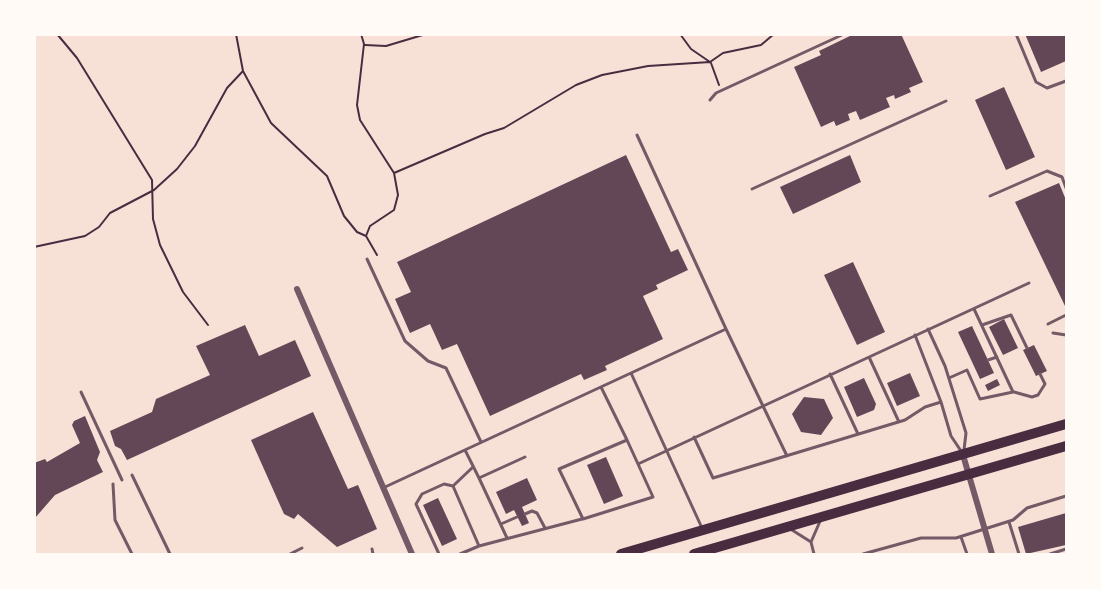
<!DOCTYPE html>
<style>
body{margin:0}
#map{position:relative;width:1101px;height:589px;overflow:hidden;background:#f7e1d7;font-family:Signika,sans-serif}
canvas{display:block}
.frame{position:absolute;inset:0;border:36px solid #fffaf5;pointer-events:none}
</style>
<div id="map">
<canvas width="1101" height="589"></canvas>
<div class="frame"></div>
</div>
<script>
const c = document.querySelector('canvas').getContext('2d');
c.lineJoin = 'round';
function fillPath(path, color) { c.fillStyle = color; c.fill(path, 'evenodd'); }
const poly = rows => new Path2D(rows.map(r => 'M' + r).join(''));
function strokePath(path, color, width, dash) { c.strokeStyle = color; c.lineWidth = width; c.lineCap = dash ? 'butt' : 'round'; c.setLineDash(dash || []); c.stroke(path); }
const building = poly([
 [854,34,901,34,923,82,909,88,911,92,895,99,894,95,886,98,890,107,860,120,856,111,848,114,850,120,836,126,834,121,821,127,794,67,821,55,819,51],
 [1025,34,1066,34,1066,61,1041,72],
 [1004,87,1035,157,1006,170,975,100],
 [626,155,671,252,678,249,688,270,656,285,658,289,643,296,663,339,605,366,607,370,584,380,581,374,490,416,457,344,442,350,430,324,410,333,395,299,411,292,397,262],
 [850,155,861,182,793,214,780,187],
 [1059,183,1066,200,1065,306,1015,202],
 [853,262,885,332,857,345,824,275],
 [1004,319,1018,348,1003,355,989,327],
 [245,325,259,356,295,340,311,376,127,460,121,449,115,446,110,431,152,412,156,399,210,375,196,346],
 [972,326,994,373,980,379,958,332],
 [1034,345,1047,371,1036,376,1023,350],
 [910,373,920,396,897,406,887,383],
 [864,378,876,404,874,410,857,417,844,387],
 [997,379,1000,385,988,391,985,385],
 [804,397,824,399,833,418,821,435,801,432,792,414],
 [313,412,348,489,358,485,377,529,337,547,298,514,294,519,284,514,251,440],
 [85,416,100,452,97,460,103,472,55,495,35,518,34,463,45,459,47,462,80,443,72,425,74,421],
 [606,457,623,496,604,504,587,465],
 [527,478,537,500,522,507,529,523,522,526,514,510,506,514,496,492],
 [438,498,457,539,442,546,423,505],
 [1066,513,1066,545,1026,554,1018,527]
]);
const path = poly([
 [57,34,77,58,152,180,153,219,160,245,183,292,208,325],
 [236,34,243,71,271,123,327,176,344,216,357,232,366,236,377,255],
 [361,34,364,44,357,105,360,120,394,173,398,195,394,210,370,226,366,236],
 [680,34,691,49,710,62],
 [365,45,386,46,426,34],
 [711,63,719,85],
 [394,173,485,134,504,128,576,85,602,75,648,66,710,62,723,53,761,45,774,34],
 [34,247,85,236,99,227,110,213,154,190,177,169,195,146,227,88,243,71]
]);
const service = poly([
 [1016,34,1036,82,1047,88,1066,81],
 [710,100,716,93,844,34],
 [752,189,946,101],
 [990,196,1047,171,1062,177,1066,188],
 [367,259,405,341,428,361,446,368,481,442],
 [1048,324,1066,315],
 [982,325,1011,315,1027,348],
 [726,329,787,456],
 [928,329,945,366,966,433,964,450],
 [1053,333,1066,335],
 [915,335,941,402,951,436,961,451],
 [869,357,899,422],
 [988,360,997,357],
 [631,373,702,528],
 [830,374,858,434],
 [949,378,967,370,980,399,1013,392,974,309],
 [601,387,627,440],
 [81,392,122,480],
 [1014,392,1032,397,1038,395,1045,384,1040,374],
 [694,437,713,478,905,420,925,407,941,402],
 [465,450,479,478,525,457],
 [638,464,653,497,583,519,559,469,627,440,638,464,1029,283],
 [473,467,453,486,479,546,582,519],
 [132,475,170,554],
 [479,478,507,538],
 [113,484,115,520,132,554],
 [385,487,726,329,637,135],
 [525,514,532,511,537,513,545,528],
 [1009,522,1019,554],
 [501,524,517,517],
 [792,530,811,542,821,519],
 [961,537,967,554],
 [811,542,814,554],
 [372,549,373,554],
 [290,554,302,548],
 [439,554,416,504,422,494,444,484,453,486],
 [460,554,479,546],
 [863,554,921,538,956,538,1013,520,1027,508,1066,496],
 [1050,554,1066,549]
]);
const minor = poly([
 [297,289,412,554],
 [963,455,992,554]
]);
const primary = poly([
 [621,554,1066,424],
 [694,554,1066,446]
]);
fillPath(building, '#644757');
strokePath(path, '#4a2c40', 2);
strokePath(service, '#755966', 3);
strokePath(minor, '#755966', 6);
strokePath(primary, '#4a2c40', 10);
</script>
